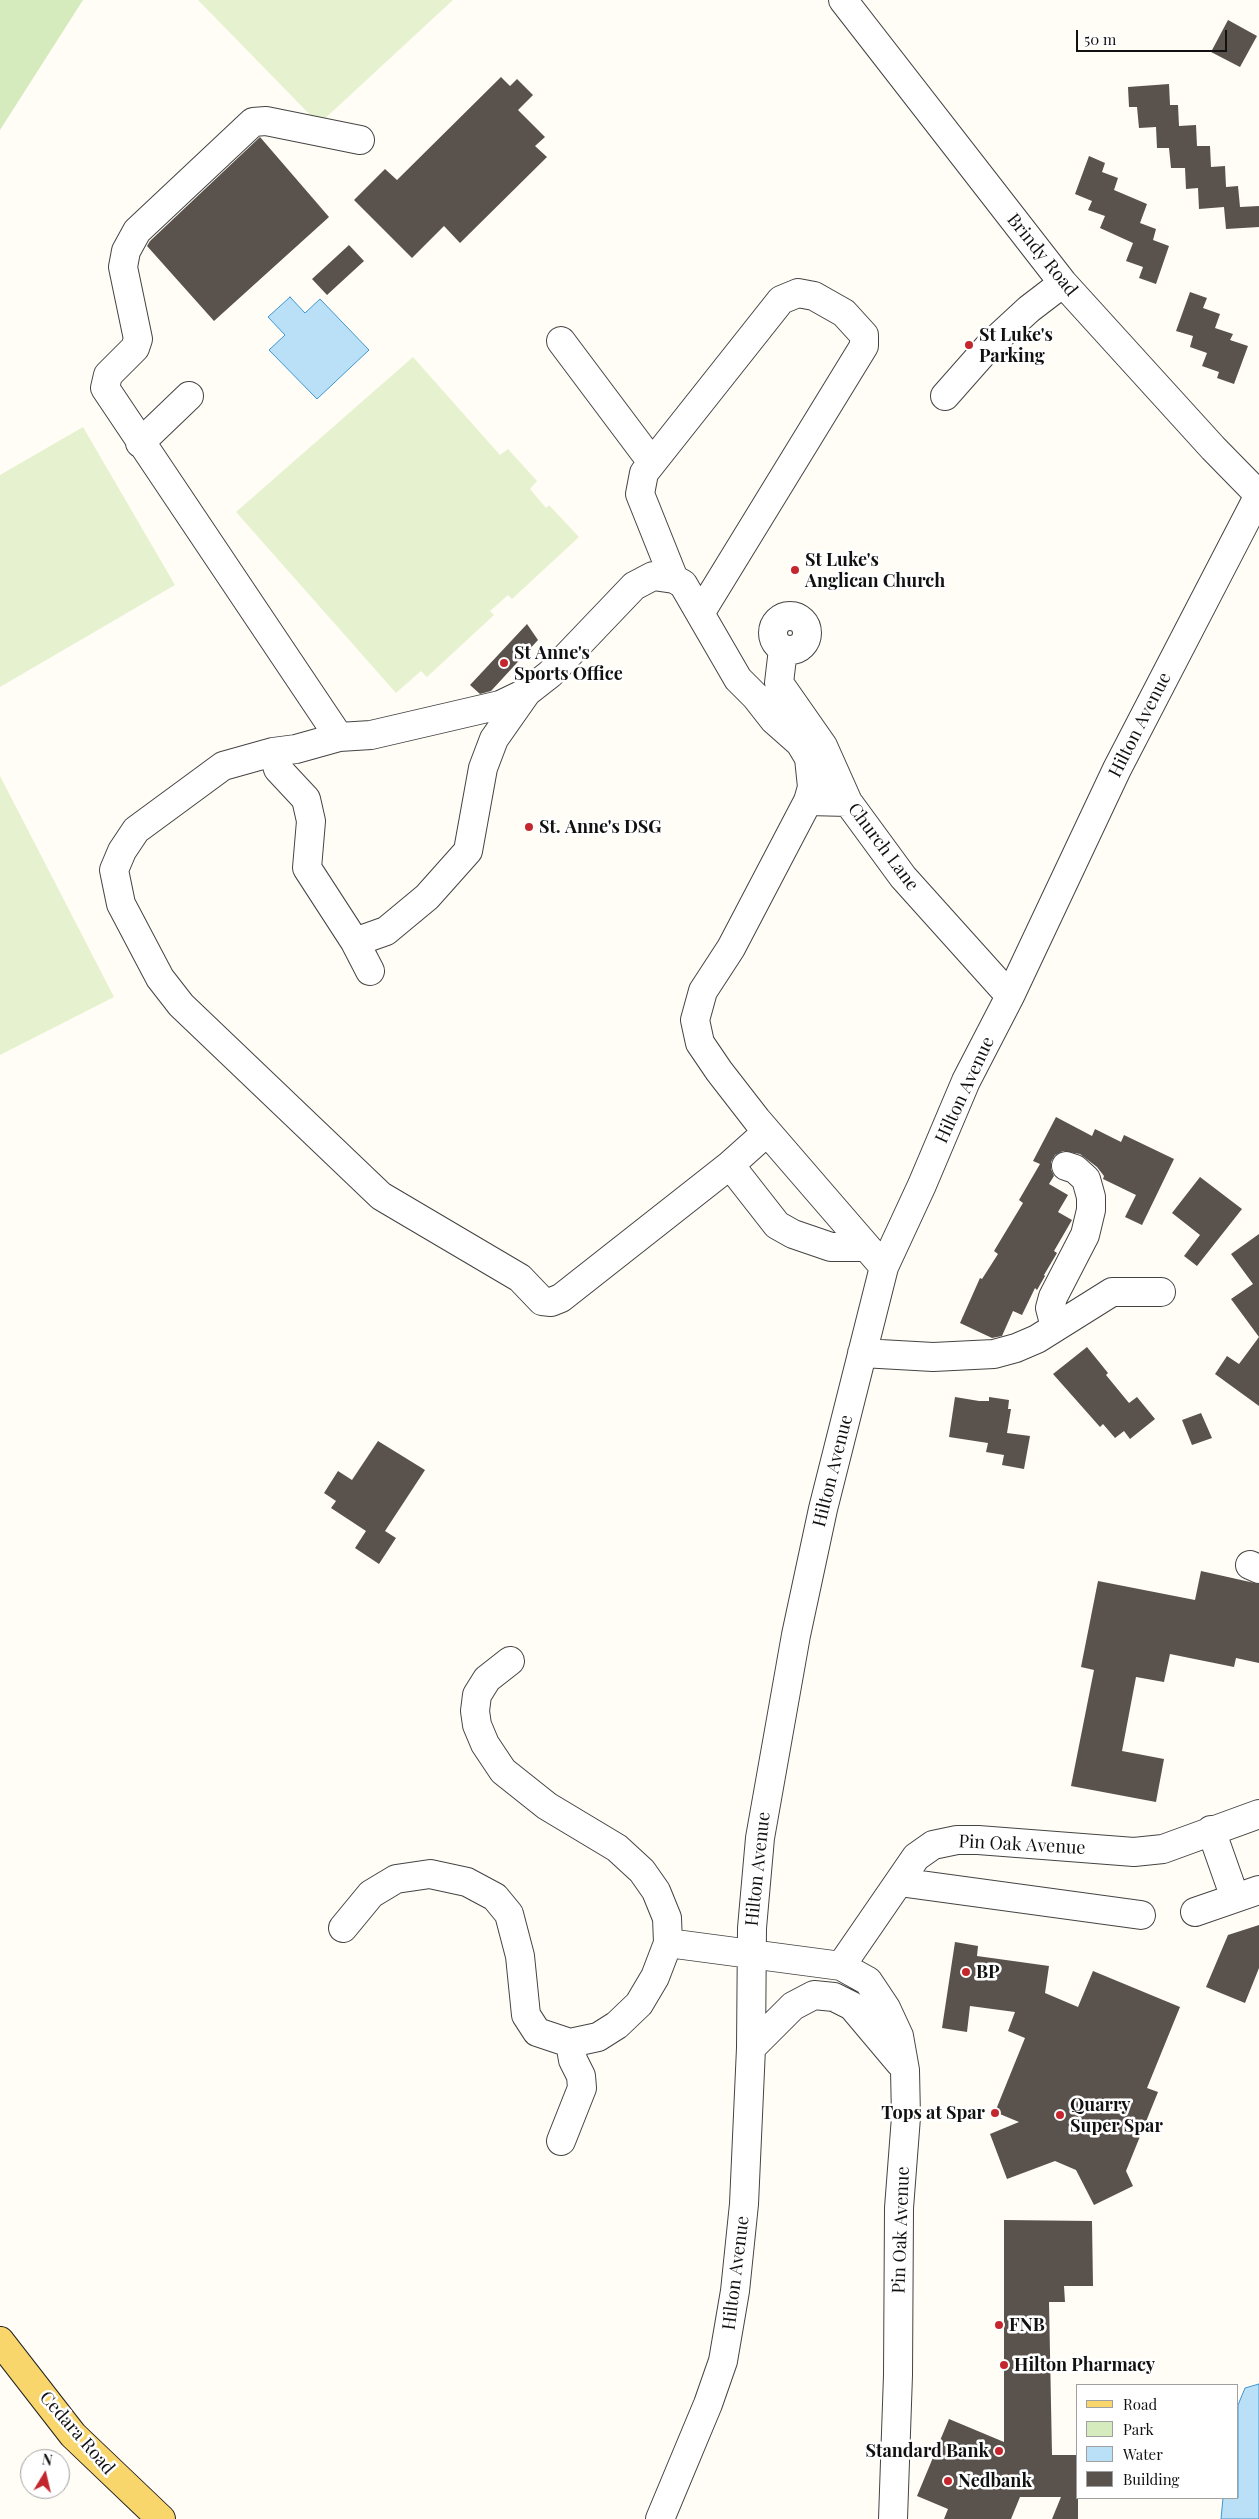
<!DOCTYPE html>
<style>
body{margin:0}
#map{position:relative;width:1259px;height:2519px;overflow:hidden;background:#fffdf5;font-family:"Playfair Display",serif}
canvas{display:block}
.legend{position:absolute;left:1076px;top:2384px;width:162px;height:115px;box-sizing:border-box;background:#fff;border:1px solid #a0a0a0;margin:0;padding:6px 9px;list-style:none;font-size:15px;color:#111}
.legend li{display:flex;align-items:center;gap:10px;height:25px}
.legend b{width:25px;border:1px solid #a0a0a0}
.north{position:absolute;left:20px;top:2449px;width:50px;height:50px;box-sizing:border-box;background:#fff;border:1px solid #a0a0a0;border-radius:50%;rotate:9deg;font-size:14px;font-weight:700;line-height:20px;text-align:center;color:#111}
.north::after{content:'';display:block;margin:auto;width:18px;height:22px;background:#c4262e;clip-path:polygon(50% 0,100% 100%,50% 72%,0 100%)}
.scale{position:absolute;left:1076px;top:30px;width:151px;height:22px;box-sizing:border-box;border:2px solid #111;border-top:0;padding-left:6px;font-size:15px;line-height:18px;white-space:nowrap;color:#111;-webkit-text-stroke:4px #fff;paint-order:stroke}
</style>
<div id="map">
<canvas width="1259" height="2519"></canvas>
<ul class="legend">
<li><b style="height:6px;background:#f9d66b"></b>Road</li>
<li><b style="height:14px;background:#d5ebbd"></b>Park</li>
<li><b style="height:14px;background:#b9e0f7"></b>Water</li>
<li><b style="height:14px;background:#5a524d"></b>Building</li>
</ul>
<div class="north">N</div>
<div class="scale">50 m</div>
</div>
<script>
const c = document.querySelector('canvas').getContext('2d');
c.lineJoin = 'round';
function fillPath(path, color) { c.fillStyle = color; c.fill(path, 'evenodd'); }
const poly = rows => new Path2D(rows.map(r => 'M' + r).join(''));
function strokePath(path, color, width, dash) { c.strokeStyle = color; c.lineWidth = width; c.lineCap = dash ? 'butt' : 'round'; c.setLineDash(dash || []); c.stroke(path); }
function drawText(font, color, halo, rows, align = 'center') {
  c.font = font + ' "Playfair Display",serif'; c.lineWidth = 5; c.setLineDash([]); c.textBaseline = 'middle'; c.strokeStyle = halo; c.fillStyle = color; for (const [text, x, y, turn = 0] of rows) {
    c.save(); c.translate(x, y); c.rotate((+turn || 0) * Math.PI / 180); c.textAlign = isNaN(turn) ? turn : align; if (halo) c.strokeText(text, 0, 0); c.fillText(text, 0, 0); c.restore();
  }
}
const green = poly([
 [0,0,83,0,0,130]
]);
const pitch = poly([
 [198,0,453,0,319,124],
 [413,357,500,455,508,449,537,481,530,489,546,508,549,505,579,537,512,599,508,595,490,611,494,615,427,677,421,671,396,693,236,512],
 [83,427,175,585,0,687,0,475],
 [0,776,114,997,0,1055]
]);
const water = poly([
 [290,297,305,313,320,299,369,350,317,399,269,350,285,335,268,317,290,297],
 [1259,2384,1259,2519,1221,2519,1223,2498,1238,2498,1238,2405,1245,2388,1259,2384]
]);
const building = poly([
 [1228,20,1257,36,1240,67,1211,52],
 [501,77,510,86,517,79,533,95,518,110,545,137,535,146,547,157,460,243,444,226,412,258,354,200,385,169,397,180],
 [1169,84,1170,105,1178,105,1179,126,1196,125,1197,146,1210,146,1211,167,1225,166,1226,187,1238,186,1240,207,1259,206,1259,227,1226,229,1224,207,1199,209,1198,188,1186,189,1185,168,1171,168,1169,148,1157,148,1156,127,1139,128,1137,107,1129,107,1128,87],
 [260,137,329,217,214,321,147,246,150,241],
 [1089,156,1105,163,1102,172,1118,178,1114,190,1147,204,1140,223,1156,229,1153,240,1169,246,1156,284,1139,278,1143,267,1126,261,1133,243,1100,228,1105,216,1088,210,1092,201,1075,194],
 [349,245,364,261,327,295,312,279],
 [1190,292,1207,298,1203,308,1220,314,1215,328,1233,334,1230,340,1248,346,1234,384,1217,378,1219,372,1202,366,1207,353,1190,347,1193,336,1176,331],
 [527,624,538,640,491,691,480,694,470,685],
 [1056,1117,1092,1136,1095,1129,1121,1142,1124,1135,1174,1159,1142,1225,1125,1217,1136,1195,1103,1179,1104,1176,1097,1167,1080,1154,1063,1151,1055,1155,1051,1162,1051,1169,1054,1176,1049,1184,1068,1195,1058,1212,1072,1220,1054,1251,1057,1253,1044,1275,1045,1276,1037,1290,1035,1288,1022,1315,1013,1311,1002,1336,992,1338,960,1323,980,1278,982,1279,998,1254,994,1251,1023,1203,1019,1200,1040,1164,1033,1161],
 [1200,1177,1242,1209,1197,1266,1184,1256,1200,1235,1172,1213],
 [1259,1234,1259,1406,1215,1374,1227,1356,1239,1364,1259,1337,1231,1299,1253,1284,1231,1254],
 [1087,1347,1108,1373,1106,1375,1129,1403,1137,1397,1155,1419,1130,1439,1124,1431,1115,1438,1103,1424,1100,1427,1053,1374],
 [955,1397,979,1401,989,1401,989,1397,1009,1400,1008,1409,1011,1409,1007,1433,1030,1436,1024,1469,1002,1465,1004,1455,986,1452,988,1443,949,1437],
 [1201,1413,1212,1438,1192,1445,1182,1420],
 [378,1441,425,1470,385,1531,396,1538,379,1564,355,1548,366,1531,331,1508,336,1501,324,1493,338,1471,352,1480],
 [1201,1571,1259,1584,1259,1663,1236,1658,1234,1667,1170,1654,1164,1682,1136,1677,1122,1751,1164,1759,1156,1802,1071,1786,1094,1670,1081,1667,1098,1581,1195,1600],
 [1259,1925,1259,1968,1245,2003,1206,1987,1228,1935],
 [955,1942,978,1946,977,1956,1049,1966,1045,1993,1078,2007,1093,1971,1180,2007,1147,2088,1158,2092,1126,2171,1133,2186,1094,2205,1076,2170,1055,2161,1007,2179,990,2134,1019,2122,995,2112,1025,2038,1008,2031,1015,2012,970,2006,967,2032,942,2028],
 [1004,2220,1092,2221,1093,2286,1064,2286,1065,2302,1049,2302,1052,2455,1078,2455,1078,2519,1052,2519,1061,2497,1020,2497,1011,2519,944,2519,948,2509,917,2496,949,2419,1004,2442]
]);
const minor = poly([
 [843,0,1063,283,1213,448,1259,495],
 [561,341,651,461],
 [945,396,990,345,1029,309,1063,283],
 [140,443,189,396],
 [674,579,640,494,644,473,781,300,798,293,814,296,844,313,864,335,864,346,701,612],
 '773 633a17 17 0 1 1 34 0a17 17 0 1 1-34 0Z',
 [783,649,779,683,823,746,848,802,903,877,1010,996],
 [339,737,105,388,108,375,135,348,138,339,123,267,126,251,137,231,253,122,266,121,360,140],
 [273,752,223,766,136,830,122,851,114,870,121,904,160,978,181,1005,381,1196,520,1278,542,1301,551,1302,561,1298,730,1165,767,1132],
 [808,801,731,948,703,991,695,1020,700,1043,719,1071,757,1120,884,1267],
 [355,942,386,931,427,897,468,851,483,768,494,739,527,692],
 [370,971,355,942,307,868,311,821,306,799,278,769,273,752,296,749,339,737,371,735,500,705,527,692,550,674,634,586,653,576,674,579,683,584,738,679,756,697,774,720,800,743,809,758,812,787,808,801,848,802],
 [730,1165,777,1225,793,1234,831,1247,866,1247],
 [1055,1327,1050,1308,1053,1297,1085,1235,1091,1210,1091,1197,1086,1179,1075,1169,1066,1166],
 [862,1353,933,1357,994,1354,1016,1348,1037,1339,1112,1292,1161,1292],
 [1250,1565,1259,1569],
 [1211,1830,1235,1898],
 [899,1882,1141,1915],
 [1195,1912,1259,1890],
 [343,1928,371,1894,396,1879,430,1874,467,1882,495,1897,509,1914,520,1956,526,2015,537,2032,570,2043,598,2037,617,2025,639,2004,655,1977,668,1943,667,1918,656,1891,642,1871,617,1848,547,1806,503,1771,485,1744,477,1725,475,1711,477,1695,487,1679,510,1661],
 [668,1943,841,1966,868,1981,886,2008,899,2036,905,2070,906,2117,899,2208,898,2375,893,2519],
 [841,1966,916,1857,933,1845,957,1840,978,1840,1134,1852,1163,1849,1259,1814],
 [751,2048,793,2006,814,1995,834,1997,852,2006,900,2063],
 [561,2141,582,2088,581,2076,573,2060,570,2043],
 [660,2519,708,2404,723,2361,735,2291,744,2204,751,2048,752,1928,760,1838,796,1635,823,1509,884,1267,922,1185,966,1081,1010,996,1117,769,1259,495]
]);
const major = poly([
 [0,2341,73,2435,161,2519]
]);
const markers = [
 [969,345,5,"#c4262e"],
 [795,570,5,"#c4262e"],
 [504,663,5,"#c4262e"],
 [529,827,5,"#c4262e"],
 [966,1972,5,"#c4262e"],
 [995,2113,5,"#c4262e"],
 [1060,2115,5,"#c4262e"],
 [999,2325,5,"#c4262e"],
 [1004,2365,5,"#c4262e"],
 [999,2451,5,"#c4262e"],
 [948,2481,5,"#c4262e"]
];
const streetNames = [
 ["Brindy Road",1042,255,51],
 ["Hilton Avenue",1140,725,-63],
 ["Church Lane",883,847,53],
 ["Hilton Avenue",965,1090,-65],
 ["Hilton Avenue",833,1471,-76],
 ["Pin Oak Avenue",1022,1845,3],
 ["Hilton Avenue",758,1869,-84],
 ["Pin Oak Avenue",901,2230,-88],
 ["Hilton Avenue",736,2273,-83],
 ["Cedara Road",77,2433,49]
];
const poiNames = [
 ["St Luke's",979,335],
 ["Parking",979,356],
 ["St Luke's",805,560],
 ["Anglican Church",805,581],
 ["St Anne's",514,653],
 ["Sports Office",514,674],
 ["St. Anne's DSG",539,827],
 ["BP",976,1972],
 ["Quarry",1070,2105],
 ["Super Spar",1070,2126],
 ["Tops at Spar",985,2113,"right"],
 ["FNB",1009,2325],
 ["Hilton Pharmacy",1014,2365],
 ["Standard Bank",989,2451,"right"],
 ["Nedbank",958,2481]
];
fillPath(green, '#d5ebbd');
fillPath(pitch, '#e6f2cf');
fillPath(water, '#b9e0f7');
strokePath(water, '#3f96cf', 1);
fillPath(building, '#5a524d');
strokePath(minor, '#444', 30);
strokePath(major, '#222', 30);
strokePath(minor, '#fff', 28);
strokePath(major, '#f9d66b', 28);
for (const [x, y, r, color] of markers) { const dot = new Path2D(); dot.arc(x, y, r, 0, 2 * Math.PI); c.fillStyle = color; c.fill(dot); strokePath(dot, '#fff', 2); }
drawText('18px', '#111', '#fff', streetNames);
drawText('bold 18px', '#111', '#fff', poiNames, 'left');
</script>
